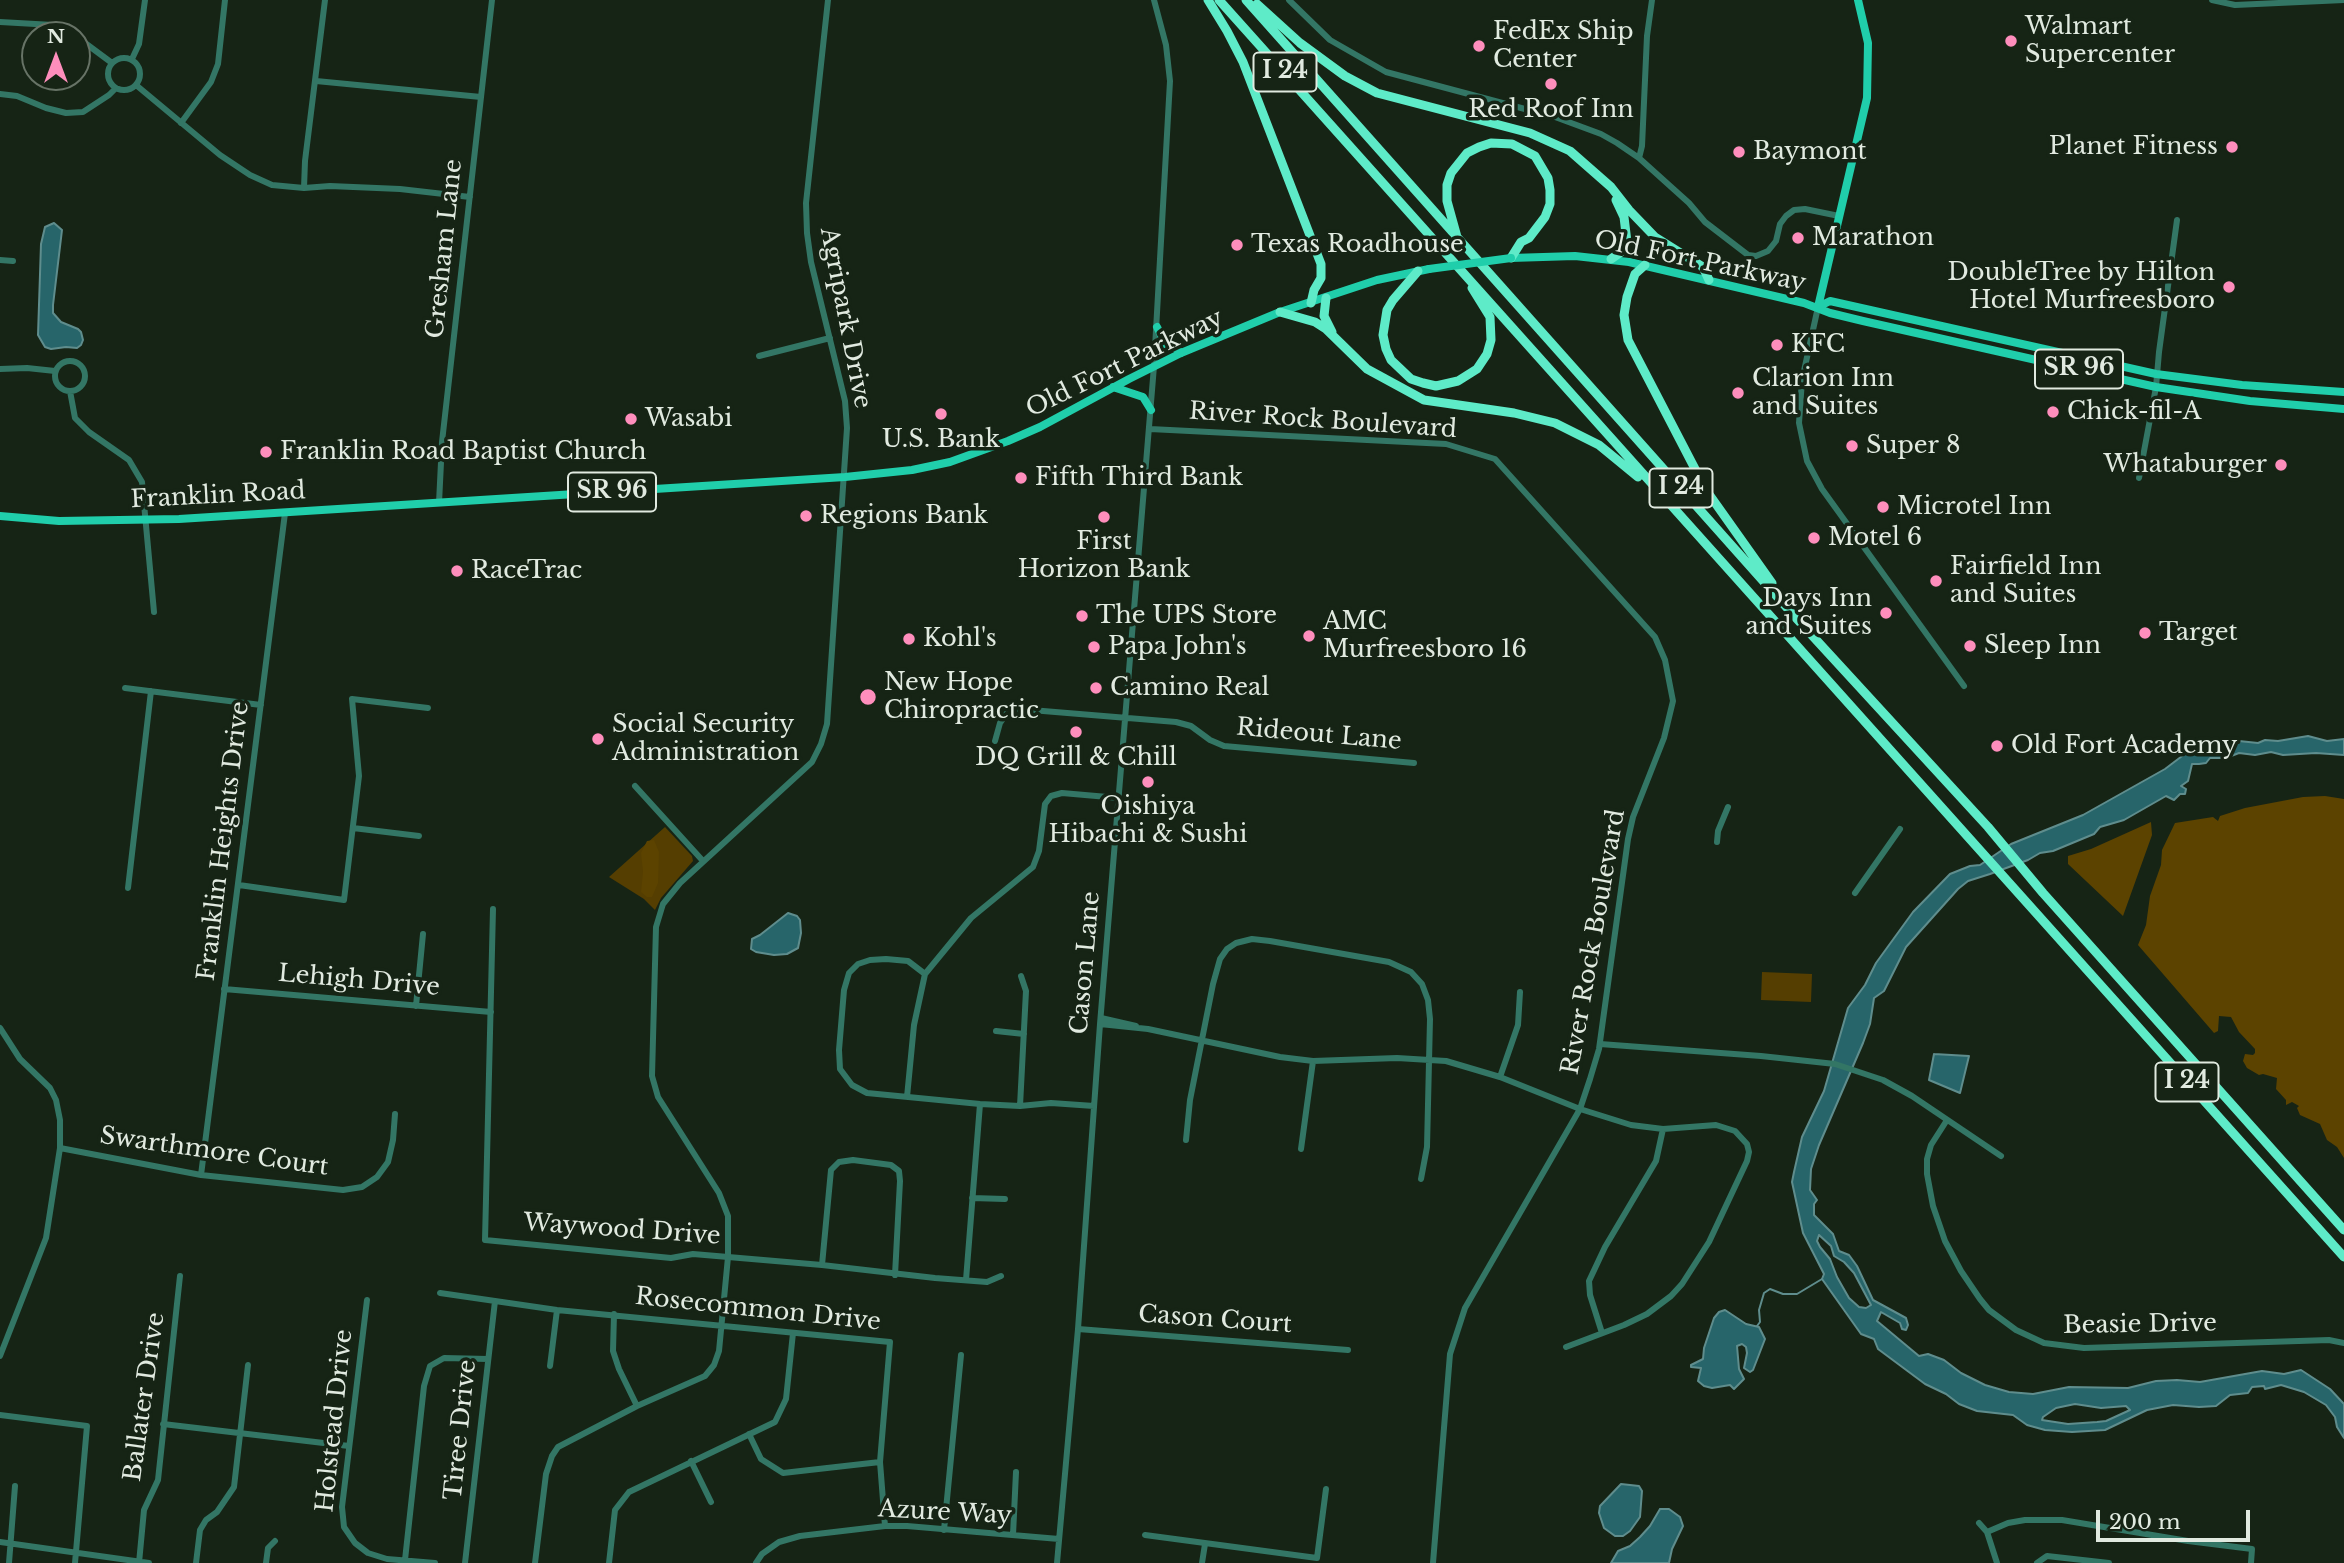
<!DOCTYPE html>
<style>
body{margin:0}
#map{position:relative;width:2344px;height:1563px;overflow:hidden;background:#162415;font-family:"Libre Baskerville",serif}
canvas{display:block}
.north{position:absolute;left:21px;top:21px;width:70px;height:70px;box-sizing:border-box;background:#162415;border:2px solid #677366;border-radius:50%;rotate:0deg;font-size:19px;font-weight:700;line-height:28px;text-align:center;color:#e1eae0}
.north::after{content:'';display:block;margin:auto;width:24px;height:32px;background:#fe8ebc;clip-path:polygon(50% 0,100% 100%,50% 72%,0 100%)}
.scale{position:absolute;left:2096px;top:1510px;width:154px;height:32px;box-sizing:border-box;border:4px solid #e1eae0;border-top:0;padding-left:9px;font-size:21px;line-height:24px;white-space:nowrap;color:#e1eae0;-webkit-text-stroke:5px #162415;paint-order:stroke}
</style>
<div id="map">
<canvas width="2344" height="1563"></canvas>
<div class="north">N</div>
<div class="scale">200 m</div>
</div>
<script>
const c = document.querySelector('canvas').getContext('2d');
c.lineJoin = 'round';
function fillPath(path, color) { c.fillStyle = color; c.fill(path, 'evenodd'); }
const poly = rows => new Path2D(rows.map(r => 'M' + r).join(''));
function strokePath(path, color, width, dash) { c.strokeStyle = color; c.lineWidth = width; c.lineCap = dash ? 'butt' : 'round'; c.setLineDash(dash || []); c.stroke(path); }
function drawText(font, color, halo, rows, align = 'center') {
  c.font = font + ' "Libre Baskerville",serif'; c.lineWidth = 7; c.setLineDash([]); c.textBaseline = 'middle'; c.strokeStyle = halo; c.fillStyle = color; for (const [text, x, y, turn = 0] of rows) {
    c.save(); c.translate(x, y); c.rotate((+turn || 0) * Math.PI / 180); c.textAlign = isNaN(turn) ? turn : align; if (halo) c.strokeText(text, 0, 0); c.fillText(text, 0, 0); c.restore();
  }
}
const green = poly([
 [665,827,692,856,693,861,661,898,655,910,644,899,609,877],
 [1762,972,1812,974,1811,1002,1761,1000]
]);
const forest = poly([
 [2325,796,2344,799,2344,1158,2337,1147,2327,1140,2320,1124,2300,1115,2297,1108,2299,1106,2292,1102,2286,1105,2286,1100,2276,1089,2277,1078,2263,1074,2259,1075,2247,1068,2243,1061,2245,1054,2253,1055,2255,1053,2255,1049,2239,1032,2231,1017,2219,1016,2218,1031,2214,1033,2138,945,2146,925,2150,896,2161,865,2162,850,2175,823,2213,817,2218,821,2220,816,2245,808,2303,797],
 [2151,822,2152,835,2123,916,2068,864,2068,856,2091,849],
 [654,840,659,852,658,883,652,897,647,897,641,892,643,872,641,853,647,841]
]);
const water = poly([
 [54,223,62,230,53,305,53,313,61,322,78,329,81,332,83,340,81,345,77,348,66,347,51,349,45,347,38,335,41,244,45,227,54,223],
 [2308,736,2327,741,2344,739,2344,755,2316,753,2283,755,2271,752,2255,755,2239,753,2226,758,2210,758,2206,763,2199,764,2192,764,2188,781,2181,786,2186,789,2185,794,2180,794,2174,800,2166,796,2124,820,2100,827,2094,834,2053,851,2040,853,2028,860,1990,874,1968,881,1958,889,1906,947,1884,991,1874,998,1870,1024,1863,1043,1819,1145,1811,1169,1810,1190,1817,1200,1814,1204,1814,1215,1833,1234,1839,1251,1849,1255,1857,1266,1873,1300,1906,1318,1908,1325,1906,1330,1902,1329,1900,1323,1881,1312,1877,1321,1919,1356,1928,1354,1944,1360,1961,1373,1985,1385,2009,1392,2033,1394,2069,1387,2128,1388,2156,1381,2177,1380,2200,1382,2262,1371,2284,1374,2301,1370,2330,1389,2344,1404,2344,1438,2337,1427,2335,1417,2326,1405,2304,1392,2281,1385,2265,1389,2264,1386,2252,1387,2248,1393,2230,1395,2216,1406,2199,1407,2173,1405,2147,1410,2105,1430,2072,1432,2045,1430,2027,1425,2013,1415,1977,1411,1959,1404,1946,1394,1925,1384,1878,1349,1874,1339,1861,1334,1822,1279,1824,1274,1803,1233,1792,1182,1794,1172,1802,1137,1824,1091,1848,1008,1865,985,1876,963,1913,912,1950,874,1970,866,1980,865,2011,844,2083,815,2165,769,2190,750,2197,748,2203,743,2227,742,2232,744,2239,741,2258,743,2265,740,2278,741,2308,736],
 [1819,1235,1831,1246,1834,1256,1844,1262,1854,1273,1871,1305,1866,1308,1859,1307,1849,1298,1837,1277,1830,1259,1820,1247,1817,1241,1819,1235],
 [2075,1404,2101,1408,2126,1406,2130,1410,2106,1421,2097,1422,2068,1424,2042,1420,2043,1417,2056,1408,2075,1404],
 [788,913,797,916,800,920,801,933,798,948,787,954,774,955,756,952,751,949,752,939,760,935,788,913],
 [1934,1054,1969,1056,1960,1093,1929,1080,1934,1054],
 [1725,1310,1746,1324,1759,1327,1765,1339,1753,1370,1750,1372,1744,1368,1747,1353,1746,1347,1742,1344,1737,1346,1739,1369,1744,1379,1734,1389,1730,1385,1712,1388,1704,1386,1698,1381,1701,1368,1691,1367,1691,1365,1703,1359,1704,1348,1714,1318,1719,1312,1725,1310],
 [1621,1484,1639,1486,1642,1491,1640,1517,1630,1531,1623,1536,1615,1536,1604,1528,1599,1513,1600,1506,1621,1484],
 [1660,1509,1669,1509,1680,1517,1683,1526,1672,1549,1669,1563,1611,1563,1618,1551,1630,1546,1640,1537,1650,1526,1660,1509]
]);
const stream = poly([
 [1757,1326,1760,1322,1759,1310,1764,1293,1770,1289,1783,1294,1797,1294,1822,1279]
]);
const minor = poly([
 [1289,0,1330,40,1386,72,1555,117,1601,134,1617,143,1639,158,1689,203,1705,222,1748,255,1756,256,1768,251,1776,241,1780,224,1786,216,1794,210,1805,209,1839,216],
 [2212,0,2235,5,2344,0],
 [0,22,53,25,66,29,74,35],
 [77,37,112,63],
 '108 74a16 16 0 1 1 32 0a16 16 0 1 1-32 0Z',
 [132,59,139,44,145,0],
 [316,81,481,97],
 [136,85,220,155,250,175,272,185,304,188,330,186,400,189,470,197],
 [0,94,17,96,46,108,66,113,83,112,109,95,116,88],
 [181,123,211,82,218,64,225,0],
 [1639,158,1642,146,1647,36,1652,0],
 [304,188,305,161,325,0],
 [0,260,13,261],
 [1818,307,1802,380,1799,423,1807,461,1822,489,1964,686],
 [759,356,830,338],
 '55 376a15 15 0 1 1 30 0a15 15 0 1 1-30 0Z',
 [0,369,27,368,55,371],
 [70,391,75,418,89,432,129,460,142,482,154,612],
 [1150,429,1446,444,1495,459,1655,637,1665,660,1673,701,1664,738,1633,817,1628,839,1599,1049,1590,1079,1580,1109,1465,1308,1450,1354,1433,1563],
 [2139,478,2156,387,2159,352,2177,220],
 [439,503,442,442,492,0],
 [125,688,261,705],
 [995,741,1000,723,1007,713,1019,709,1176,722,1191,726,1210,740,1224,746,1414,763],
 [635,786,703,861],
 [353,828,419,836],
 [1717,842,1718,831,1728,807],
 [239,885,344,900,359,776,352,699,428,708],
 [128,888,151,691],
 [1855,893,1900,829],
 [493,909,485,1240,671,1258,693,1254,822,1265,935,1278,987,1282,1001,1276],
 [925,974,908,961,886,959,870,960,858,964,849,973,844,990,839,1050,840,1069,852,1085,867,1093,980,1104,1020,1106,1051,1103,1094,1106],
 [224,989,491,1012],
 [416,1006,423,934],
 [1101,1018,1136,1026],
 [1100,1024,1148,1029,1280,1057,1313,1061,1397,1058,1446,1061,1500,1077,1580,1109,1631,1125,1663,1129,1716,1125,1735,1131,1747,1144,1749,1152,1747,1161,1709,1242,1682,1284,1671,1296,1647,1314,1624,1325,1566,1347],
 [0,1028,20,1059,50,1088,56,1100,60,1120,60,1148,46,1238,0,1356],
 [996,1031,1024,1034],
 [1600,1044,1761,1056,1835,1064,1883,1080,1912,1096,2001,1156],
 [1500,1077,1518,1025,1520,992],
 [907,1097,914,1025,925,974,971,918,1033,867,1039,851,1045,804,1051,796,1062,793,1119,798],
 [1020,1106,1026,991,1021,976],
 [1947,1120,1931,1145,1927,1159,1927,1174,1933,1206,1945,1241,1961,1271,1980,1299,1989,1310,2016,1330,2044,1343,2084,1348,2329,1340,2344,1343],
 [1186,1140,1190,1100,1213,984,1220,959,1227,949,1236,943,1252,939,1270,941,1389,962,1411,972,1422,984,1428,1000,1430,1019,1427,1147,1421,1179],
 [60,1148,201,1175,343,1190,362,1187,377,1177,388,1162,393,1140,395,1114],
 [1301,1149,1313,1061],
 [201,1175,285,513],
 [972,1198,1005,1199],
 [822,1265,831,1170,839,1162,853,1160,891,1165,899,1171,900,1181,895,1275],
 [966,1280,980,1104],
 [440,1293,557,1310,890,1342,880,1462,885,1526],
 [367,1300,342,1507,344,1527,355,1543,368,1553,387,1559,435,1563],
 [614,1314,613,1351,619,1369,637,1406],
 [1078,1329,1348,1350],
 [1602,1333,1590,1295,1589,1281,1605,1247,1656,1161,1663,1129],
 [550,1366,557,1310],
 [0,1415,87,1426,75,1563],
 [163,1424,349,1446],
 [749,1434,761,1459,783,1473,880,1462],
 [691,1461,711,1502],
 [1979,1523,1987,1532,1997,1563],
 [944,1530,961,1355],
 [1987,1532,2008,1523,2025,1520,2062,1520,2188,1541,2252,1549,2251,1563],
 [1013,1535,1016,1472],
 [1145,1535,1317,1558,1326,1489],
 [0,1542,149,1563],
 [405,1560,424,1386,430,1366,444,1358,488,1359],
 [9,1563,15,1486],
 [139,1563,144,1510,158,1480,180,1276],
 [196,1563,200,1530,206,1520,217,1512,234,1487,248,1365],
 [266,1563,268,1548,275,1541],
 [465,1563,495,1301],
 [535,1563,546,1474,552,1456,558,1447,637,1406,705,1376,714,1365,719,1351,728,1257,728,1216,719,1193,658,1097,652,1076,656,927,663,904,680,883,812,762,821,744,827,724,847,428,845,401,811,262,807,233,806,203,828,0],
 [609,1563,615,1510,629,1492,775,1422,786,1399,793,1333],
 [756,1563,762,1554,779,1542,800,1536,885,1526,907,1526,1059,1539],
 [1057,1563,1078,1329,1100,1024,1154,366,1170,81,1166,45,1154,0],
 [1202,1563,1205,1544],
 [2037,1563,2047,1556,2109,1563]
]);
const major = poly([
 [1511,258,1575,256,1629,262,1804,303,1830,313,1863,321,2156,387,2250,401,2344,409],
 [1818,307,1830,301,2156,374,2242,385,2344,392],
 [1818,307,1867,98,1868,43,1858,0],
 [1157,327,1166,345,1173,346,1181,353],
 [1113,387,1143,397,1151,410],
 [0,516,59,521,179,519,845,477,912,470,950,462,1008,441,1040,427,1129,379,1181,353,1280,312,1377,280,1429,269]
]);
const highway = poly([
 [1208,0,1227,31,1243,62,1321,264,1321,278,1314,290,1311,303],
 [1219,0,2344,1257],
 [1246,0,1797,619,1988,827,2043,893,2344,1230],
 [1257,4,1300,43,1345,76,1377,93,1530,133,1570,151,1611,187,1629,210,1655,237,1703,267,1709,280],
 [1457,237,1447,201,1447,185,1451,173,1467,153,1479,147,1491,143,1512,144,1535,156,1548,178,1550,190,1550,204,1545,217,1529,238,1521,242,1511,258],
 [1611,259,1621,252,1627,242,1624,217,1616,200],
 [1645,265,1635,274,1627,297,1624,315,1628,340,1706,490,1772,583],
 [1418,271,1393,300,1387,310,1383,335,1386,349,1391,360,1411,379,1423,383,1436,386,1458,381,1477,369,1487,354,1491,340,1490,317,1472,288],
 [1326,298,1324,316,1332,332],
 [1280,312,1315,322,1326,329,1367,369,1424,400,1514,413,1555,423,1599,445,1638,477]
]);
const majorBridge = poly([
 [1429,269,1511,258]
]);
const markers = [
 [2011,41,7,"#fe8ebc"],
 [1479,46,7,"#fe8ebc"],
 [1551,84,7,"#fe8ebc"],
 [2232,147,7,"#fe8ebc"],
 [1739,152,7,"#fe8ebc"],
 [1798,238,7,"#fe8ebc"],
 [1237,245,7,"#fe8ebc"],
 [2229,287,7,"#fe8ebc"],
 [1777,345,7,"#fe8ebc"],
 [1738,393,7,"#fe8ebc"],
 [2053,412,7,"#fe8ebc"],
 [941,414,7,"#fe8ebc"],
 [631,419,7,"#fe8ebc"],
 [1852,446,7,"#fe8ebc"],
 [266,452,7,"#fe8ebc"],
 [2281,465,7,"#fe8ebc"],
 [1021,478,7,"#fe8ebc"],
 [1883,507,7,"#fe8ebc"],
 [806,516,7,"#fe8ebc"],
 [1104,517,7,"#fe8ebc"],
 [1814,538,7,"#fe8ebc"],
 [457,571,7,"#fe8ebc"],
 [1936,581,7,"#fe8ebc"],
 [1886,613,7,"#fe8ebc"],
 [1082,616,7,"#fe8ebc"],
 [2145,633,7,"#fe8ebc"],
 [1309,636,7,"#fe8ebc"],
 [909,639,7,"#fe8ebc"],
 [1970,646,7,"#fe8ebc"],
 [1094,647,7,"#fe8ebc"],
 [1096,688,7,"#fe8ebc"],
 [868,697,9,"#fe8ebc"],
 [1076,732,7,"#fe8ebc"],
 [598,739,7,"#fe8ebc"],
 [1997,746,7,"#fe8ebc"],
 [1148,782,7,"#fe8ebc"]
];
const shields = [
 [1285,72,63],
 [2079,369,88],
 [1681,488,63],
 [612,492,88],
 [2187,1082,63]
];
const shieldNames = [
 ["I 24",1285,72],
 ["SR 96",2079,369],
 ["I 24",1681,488],
 ["SR 96",612,492],
 ["I 24",2187,1082]
];
const poiNames = [
 ["Walmart",2025,27],
 ["Supercenter",2025,55],
 ["FedEx Ship",1493,32],
 ["Center",1493,60],
 ["Red Roof Inn",1551,110,"center"],
 ["Planet Fitness",2218,147,"right"],
 ["Baymont",1753,152],
 ["Marathon",1812,238],
 ["Texas Roadhouse",1251,245],
 ["DoubleTree by Hilton",2215,273,"right"],
 ["Hotel Murfreesboro",2215,301,"right"],
 ["KFC",1791,345],
 ["Clarion Inn",1752,379],
 ["and Suites",1752,407],
 ["Chick-fil-A",2067,412],
 ["Wasabi",645,419],
 ["U.S. Bank",941,440,"center"],
 ["Super 8",1866,446],
 ["Franklin Road Baptist Church",280,452],
 ["Whataburger",2267,465,"right"],
 ["Fifth Third Bank",1035,478],
 ["Microtel Inn",1897,507],
 ["Regions Bank",820,516],
 ["Motel 6",1828,538],
 ["First",1104,542,"center"],
 ["Horizon Bank",1104,570,"center"],
 ["Fairfield Inn",1950,567],
 ["and Suites",1950,595],
 ["RaceTrac",471,571],
 ["Days Inn",1872,599,"right"],
 ["and Suites",1872,627,"right"],
 ["The UPS Store",1096,616],
 ["AMC",1323,622],
 ["Murfreesboro 16",1323,650],
 ["Target",2159,633],
 ["Kohl's",923,639],
 ["Sleep Inn",1984,646],
 ["Papa John's",1108,647],
 ["New Hope",884,683],
 ["Chiropractic",884,711],
 ["Camino Real",1110,688],
 ["Social Security",612,725],
 ["Administration",612,753],
 ["Old Fort Academy",2011,746],
 ["DQ Grill & Chill",1076,758,"center"],
 ["Oishiya",1148,807,"center"],
 ["Hibachi & Sushi",1148,835,"center"]
];
const streetNames = [
 ["Gresham Lane",445,249,-84],
 ["Old Fort Parkway",1700,262,12],
 ["Agripark Drive",845,318,79],
 ["Old Fort Parkway",1125,364,-26],
 ["River Rock Boulevard",1323,421,4],
 ["Franklin Road",218,496,-3],
 ["Rideout Lane",1319,735,5],
 ["Franklin Heights Drive",224,841,-83],
 ["River Rock Boulevard",1594,942,-80],
 ["Cason Lane",1086,963,-85],
 ["Lehigh Drive",359,981,5],
 ["Swarthmore Court",214,1152,8],
 ["Waywood Drive",622,1230,4],
 ["Rosecommon Drive",758,1310,6],
 ["Cason Court",1215,1320,4],
 ["Beasie Drive",2140,1325,-1],
 ["Ballater Drive",145,1397,-82],
 ["Holstead Drive",335,1421,-84],
 ["Tiree Drive",461,1430,-84],
 ["Azure Way",945,1513,3]
];
fillPath(green, '#553e01');
fillPath(forest, '#5c4300');
fillPath(water, '#27656a');
strokePath(water, '#5f8d8d', 2);
strokePath(stream, '#5f8d8d', 2);
strokePath(minor, '#337665', 6);
strokePath(major, '#20ceab', 8);
strokePath(highway, '#5eebc8', 9);
strokePath(majorBridge, '#20ceab', 8);
for (const [x, y, r, color] of markers) { const dot = new Path2D(); dot.arc(x, y, r, 0, 2 * Math.PI); c.fillStyle = color; c.fill(dot); strokePath(dot, '#162415', 2.5); }
for (const [x, y, w] of shields) { const box = new Path2D(); box.roundRect(x - w / 2, y - 19.5, w, 39, 5); c.fillStyle = '#162415'; c.fill(box); strokePath(box, '#e1eae0', 2); }
drawText('bold 23px', '#e1eae0', null, shieldNames);
drawText('24px', '#e1eae0', '#162415', poiNames, 'left');
drawText('24px', '#e1eae0', '#162415', streetNames);
</script>
